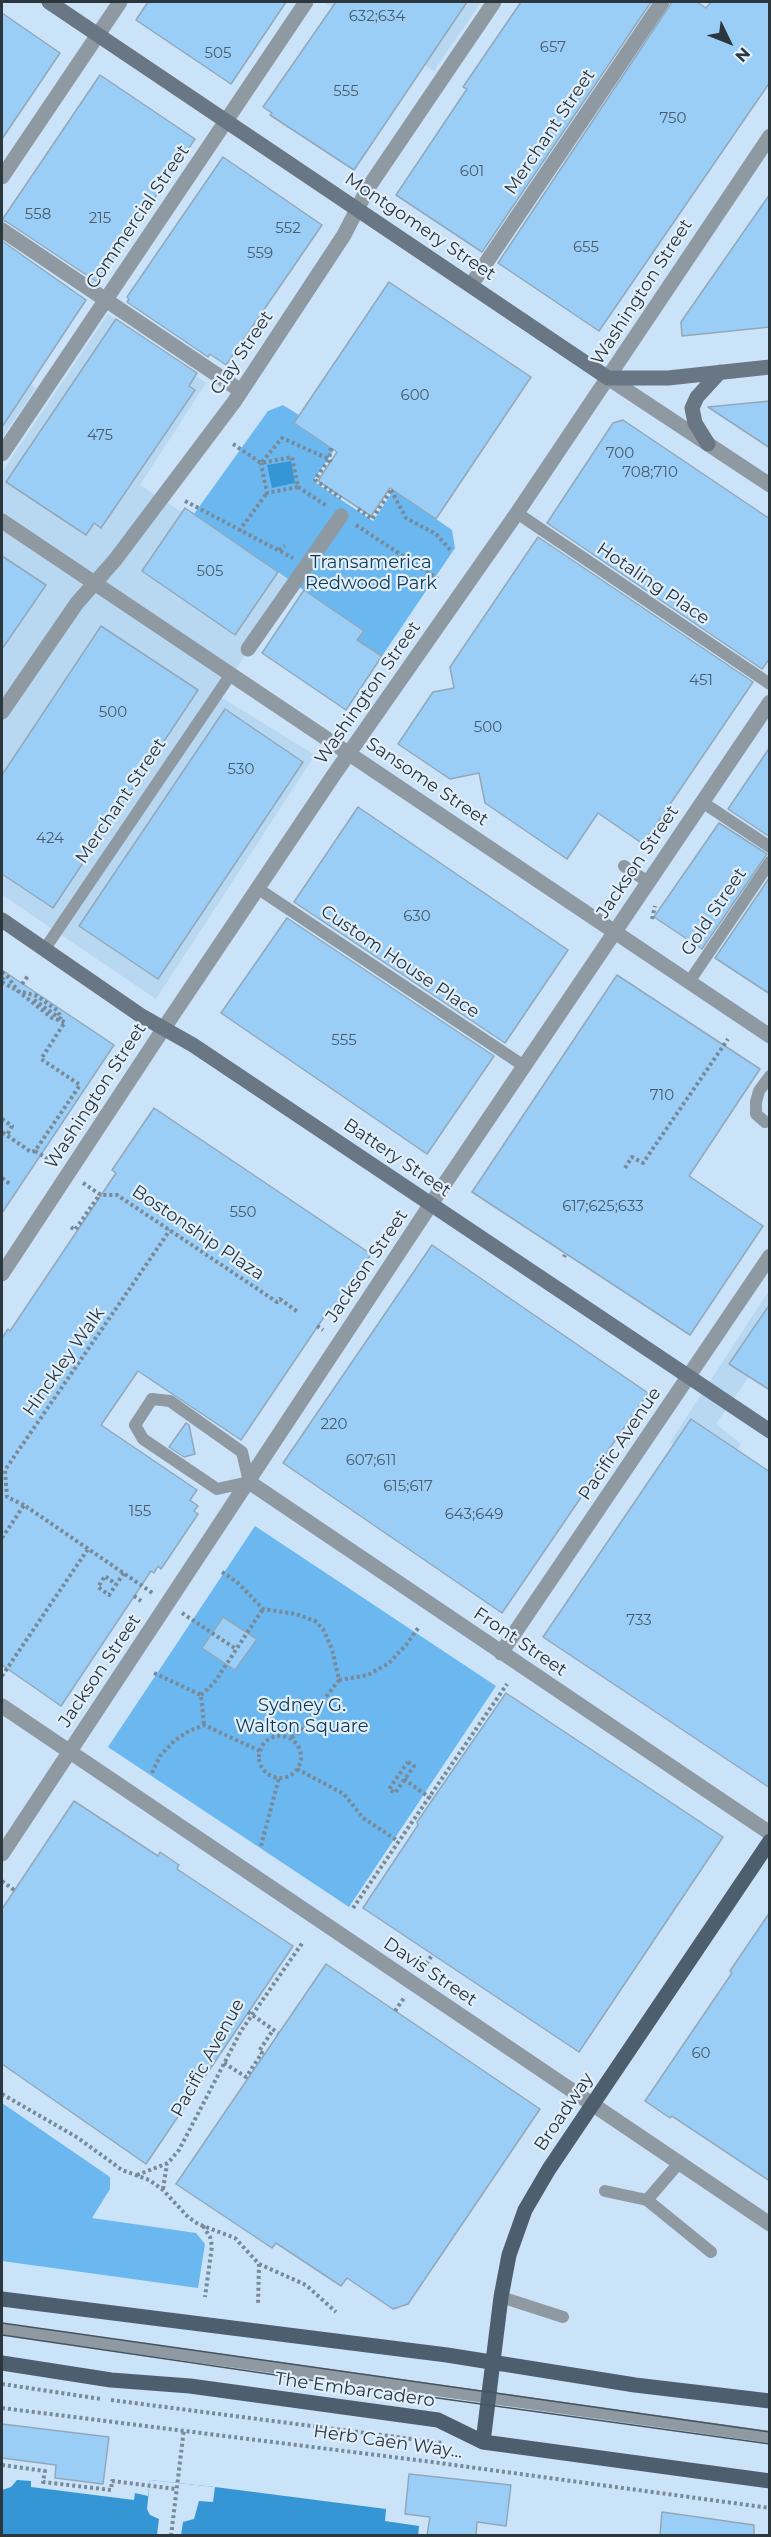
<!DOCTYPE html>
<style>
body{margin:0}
#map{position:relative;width:771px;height:2537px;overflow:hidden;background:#cae3f8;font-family:Montserrat,sans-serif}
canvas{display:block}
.frame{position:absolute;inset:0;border:3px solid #2c363d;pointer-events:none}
.north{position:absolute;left:699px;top:12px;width:60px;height:60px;-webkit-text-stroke:4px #e0effb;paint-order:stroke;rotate:133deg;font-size:16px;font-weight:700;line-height:24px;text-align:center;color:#2c363d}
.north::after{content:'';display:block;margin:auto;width:21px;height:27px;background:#2c363d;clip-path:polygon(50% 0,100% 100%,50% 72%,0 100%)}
</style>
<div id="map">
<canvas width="771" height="2537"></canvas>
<div class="frame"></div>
<div class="north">N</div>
</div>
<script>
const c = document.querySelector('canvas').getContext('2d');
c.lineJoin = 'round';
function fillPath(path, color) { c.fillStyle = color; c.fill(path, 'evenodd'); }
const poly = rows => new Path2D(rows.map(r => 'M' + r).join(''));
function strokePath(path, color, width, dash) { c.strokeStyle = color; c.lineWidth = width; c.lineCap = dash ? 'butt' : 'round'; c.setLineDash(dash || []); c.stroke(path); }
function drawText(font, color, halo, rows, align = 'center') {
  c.font = font + ' Montserrat,sans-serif'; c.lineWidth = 4.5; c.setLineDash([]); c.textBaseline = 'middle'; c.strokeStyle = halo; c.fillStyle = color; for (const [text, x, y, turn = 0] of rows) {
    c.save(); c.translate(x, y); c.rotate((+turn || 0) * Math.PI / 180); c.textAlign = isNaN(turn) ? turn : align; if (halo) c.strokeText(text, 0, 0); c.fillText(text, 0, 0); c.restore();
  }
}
const built = poly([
 [323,2,481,2,434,71],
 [108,314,206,383,140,485,291,582,219,696,315,755,156,999,2,895,2,472],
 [2,367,36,388,2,438],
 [769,1291,769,1348,716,1424,741,1444,719,1475,670,1442]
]);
const green = poly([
 [283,405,299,415,294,423,334,450,313,481,373,521,394,490,452,530,455,548,382,656,357,640,363,631,194,514,268,411],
 [255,1526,496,1686,349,1907,108,1747],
 [2,2103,110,2177,110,2189,92,2218,196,2233,205,2244,198,2288,2,2261]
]);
const water = poly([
 [291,461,295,483,272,488,267,465],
 [17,2480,31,2481,31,2487,134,2500,135,2493,148,2496,150,2480,215,2487,386,2509,385,2521,419,2526,418,2536,2,2536,2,2490,11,2487]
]);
const pier = poly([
 [150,2480,215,2487,213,2502,199,2501,194,2519,183,2522,181,2535,157,2535,159,2519,150,2515,147,2509]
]);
const building = poly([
 [148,2,286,2,231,84,136,20,148,2],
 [336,2,467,2,354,170,270,115,272,113,263,107,336,2],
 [521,2,651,2,482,252,396,195,467,89,463,87,521,2],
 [672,2,697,2,706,8,711,2,770,2,770,82,599,331,498,263,672,2],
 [2,13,60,53,2,139,2,13],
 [100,75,195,139,97,282,7,222,2,220,100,75],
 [223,157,322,225,226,365,210,354,208,357,127,302,129,299,127,297,223,157],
 [770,194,770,327,682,336,681,322,770,194],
 [2,241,86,300,2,427,2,241],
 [389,282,531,377,436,519,390,488,371,516,318,481,337,452,294,423,389,282],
 [116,319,197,373,189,386,195,390,101,528,94,523,86,535,6,482,116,319],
 [770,401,770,448,708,407,770,401],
 [623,420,770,519,770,658,762,669,547,523,613,423,623,420],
 [185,508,278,572,235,635,142,571,185,508],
 [538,537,753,682,643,844,598,813,567,859,485,803,479,773,450,779,398,744,433,692,454,688,450,667,538,537],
 [2,556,46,585,2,649,2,556],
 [304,590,364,631,357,640,382,656,346,710,262,653,304,590],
 [101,626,198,690,53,908,2,874,2,775,101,626],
 [225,709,303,762,158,979,79,926,225,709],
 [770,747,770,837,728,809,770,747],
 [358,807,568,950,505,1043,294,902,358,807],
 [719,823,767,854,702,949,654,917,719,823],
 [770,877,770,994,715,958,770,877],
 [287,918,494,1056,427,1154,221,1013,287,918],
 [2,970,114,1045,2,1213,2,970],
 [617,975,760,1069,689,1176,763,1226,690,1335,472,1192,617,975],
 [154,1108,371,1254,329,1316,326,1314,241,1440,138,1371,101,1425,197,1490,190,1500,198,1506,194,1511,198,1514,161,1569,158,1566,154,1573,151,1571,61,1706,2,1665,2,1338,8,1329,10,1331,116,1173,112,1170,154,1108],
 [432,1245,648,1393,594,1471,597,1474,502,1613,283,1463,432,1245],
 [770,1304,770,1390,729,1364,770,1304],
 [691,1419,770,1472,770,1788,543,1637,691,1419],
 [186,1423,189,1425,195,1454,184,1457,169,1447,186,1423],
 [223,1617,257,1639,235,1670,202,1648,223,1617],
 [506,1693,723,1837,579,2052,363,1908,418,1825,417,1822,506,1693],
 [74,1801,158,1856,160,1852,179,1865,177,1869,293,1946,146,2164,2,2064,2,1909,74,1801],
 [770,1912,770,2181,672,2116,670,2118,645,2101,732,1973,730,1971,770,1912],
 [326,1964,540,2109,408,2304,393,2309,347,2278,341,2286,276,2243,272,2248,176,2184,326,1964],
 [2,2424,109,2437,103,2484,55,2478,56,2465,2,2458,2,2424],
 [409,2474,511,2485,506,2526,477,2522,476,2535,427,2535,430,2517,405,2514,409,2474],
 [662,2512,754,2525,754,2535,660,2535,662,2512]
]);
const path = poly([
 [233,444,261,463,292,457,298,487,267,493,261,463],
 [331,448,329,459,315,480,341,498],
 [262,462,282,438,329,459,331,462],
 [298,487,327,506],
 [391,490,406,518,436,534,452,552],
 [185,501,293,558],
 [358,509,372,519,392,489],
 [356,525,438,579],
 [239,531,267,493],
 [279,550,285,546],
 [652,919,655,906],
 [2,972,7,976,18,991,37,996,58,1011,61,1019],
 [2,978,4,980],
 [2,982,18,991,52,1018,65,1022,41,1059,80,1085,35,1151,31,1152,2,1132],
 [22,984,28,976],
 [34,1000,61,1019],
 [2,1119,12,1126,7,1135],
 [35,1151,54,1163],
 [625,1168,632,1157,643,1163,728,1039],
 [2,1178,10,1184],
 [83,1183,101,1195,117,1195,277,1302,280,1299,298,1312],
 [71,1227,75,1230,100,1194],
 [564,1257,565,1255],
 [317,1326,323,1330],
 [24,1505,7,1497,5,1470,170,1230],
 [2,1538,24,1505,154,1594],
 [222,1572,237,1582,263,1609,296,1614,315,1621,323,1629,332,1649,339,1680,298,1733,289,1739],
 [113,1582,105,1576,98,1587,109,1595,124,1573],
 [134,1596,141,1601],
 [182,1613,236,1649],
 [154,1673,201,1695,204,1725],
 [2,1676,88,1549],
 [339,1680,368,1675,389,1663,406,1645,419,1627],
 [201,1695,214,1683,263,1609],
 '259 1757a21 21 0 1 1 42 0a21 21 0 1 1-42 0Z',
 [408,1762,414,1766,395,1793,389,1789,408,1762],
 [297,1769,344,1794,363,1818,398,1841],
 [152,1773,160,1756,174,1741,189,1731,204,1725,260,1751],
 [404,1779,433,1800],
 [261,1846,279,1778],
 [2,1881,14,1890],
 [353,1908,507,1684],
 [423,1969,432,1955],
 [395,2011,404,1998],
 [248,2012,278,2033],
 [224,2063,246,2077,262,2053,259,2051,273,2030],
 [2,2094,78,2138,122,2170,149,2180,163,2190,188,2217,198,2224,235,2238,259,2264,258,2305],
 [137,2175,168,2163,179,2150,241,2031,303,1942],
 [163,2189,167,2164],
 [203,2226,210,2237,212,2246,205,2297],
 [259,2264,306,2285,336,2312],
 [2,2384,101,2399],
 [111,2400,443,2443],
 [2,2408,432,2462,770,2508],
 [2,2465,45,2471,43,2482,111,2490,112,2481,176,2489],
 [171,2536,184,2429]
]);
const service = poly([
 [517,513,770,684],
 [702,802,770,847],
 [624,866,648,882],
 [257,888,524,1066],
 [44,950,231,674],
 [689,982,770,862],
 [765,1122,756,1114,756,1102,759,1091,770,1076],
 [152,1399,170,1401,242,1452,249,1482,217,1489,143,1439,135,1425,152,1399],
 [605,2191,647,2200,679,2163],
 [647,2200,711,2252],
 [501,2297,563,2317],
 [2,2329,770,2437]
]);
const pedestrian = poly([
 [248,649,341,516]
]);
const minor = poly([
 [2,230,241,391],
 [471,285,662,2],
 [2,454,306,2],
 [2,1274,164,1028],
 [249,1482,770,1833],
 [501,1653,770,1256],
 [2,1706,770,2224],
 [2,1854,431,1204]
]);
const tertiary = poly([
 [2,177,120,2],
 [608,378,770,485],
 [2,521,770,1036],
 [2,712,77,603,115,560,234,402,344,235,368,188,494,2],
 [164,1028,333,776,517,513,770,136],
 [431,1204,770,702]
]);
const secondary = poly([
 [49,2,608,378,668,378,770,367],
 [708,444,695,423,692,408,697,397,720,372],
 [2,920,140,1015,193,1045,770,1431]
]);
const primary = poly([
 [2,2299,447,2355,635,2385,770,2401],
 [2,2363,111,2380,190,2386,438,2420,483,2442,770,2481],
 [483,2442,501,2297,509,2255,525,2210,549,2169,770,1841]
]);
const tram = poly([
 [2,2323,770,2432],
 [2,2335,358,2387,770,2444]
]);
const numberNames = [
 ["632;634",377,17],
 ["657",553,48],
 ["505",218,54],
 ["555",346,92],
 ["750",673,119],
 ["601",472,172],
 ["558",38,215],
 ["215",100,219],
 ["552",288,229],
 ["655",586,248],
 ["559",260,254],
 ["600",415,396],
 ["475",100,436],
 ["700",620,454],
 ["708;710",650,473],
 ["505",210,572],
 ["451",701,681],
 ["500",113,713],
 ["500",488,728],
 ["530",241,770],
 ["424",50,839],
 ["630",417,917],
 ["555",344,1041],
 ["710",662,1096],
 ["617;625;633",603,1207],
 ["550",243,1213],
 ["220",334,1425],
 ["607;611",371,1461],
 ["615;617",408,1487],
 ["155",140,1512],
 ["643;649",474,1515],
 ["733",639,1621],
 ["60",701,2054]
];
const streetNames = [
 ["Merchant Street",550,132,-56],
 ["Commercial Street",138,217,-56],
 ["Montgomery Street",420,227,34],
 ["Washington Street",642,292,-57],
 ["Clay Street",242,353,-56],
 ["Hotaling Place",653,584,34],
 ["Washington Street",368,693,-55],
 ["Sansome Street",427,782,34],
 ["Merchant Street",121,801,-56],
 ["Jackson Street",638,862,-56],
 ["Gold Street",714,912,-56],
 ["Custom House Place",400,962,34],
 ["Washington Street",96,1096,-57],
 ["Battery Street",397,1158,34],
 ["Bostonship Plaza",198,1233,34],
 ["Jackson Street",367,1266,-56],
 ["Hinckley Walk",64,1362,-55],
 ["Pacific Avenue",620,1444,-56],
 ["Front Street",520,1642,34],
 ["Jackson Street",100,1671,-56],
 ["Davis Street",430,1972,34],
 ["Pacific Avenue",208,2058,-61],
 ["Broadway",564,2112,-56],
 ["The Embarcadero",355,2390,8],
 ["Herb Caen Way...",388,2442,8]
];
const parkNames = [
 ["Transamerica",371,563],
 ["Redwood Park",371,584],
 ["Sydney G.",302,1706],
 ["Walton Square",302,1727]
];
fillPath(built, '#b8d8f1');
fillPath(green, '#6bb7ef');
fillPath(water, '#3696d5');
fillPath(pier, '#cae3f8');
fillPath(building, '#9bcef6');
strokePath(building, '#91a8bb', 1.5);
strokePath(path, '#788997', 4, [3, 3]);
strokePath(service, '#8f99a2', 12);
strokePath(pedestrian, '#8f99a2', 15);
strokePath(minor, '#8f99a2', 15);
strokePath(tertiary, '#8f99a2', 15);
strokePath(secondary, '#687783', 15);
strokePath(primary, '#4d5f6e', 15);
strokePath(tram, '#47545d', 1.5);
drawText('15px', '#485c6b', null, numberNames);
drawText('18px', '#2c363d', '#e0effb', streetNames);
drawText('18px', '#133a54', '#e0effb', parkNames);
</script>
